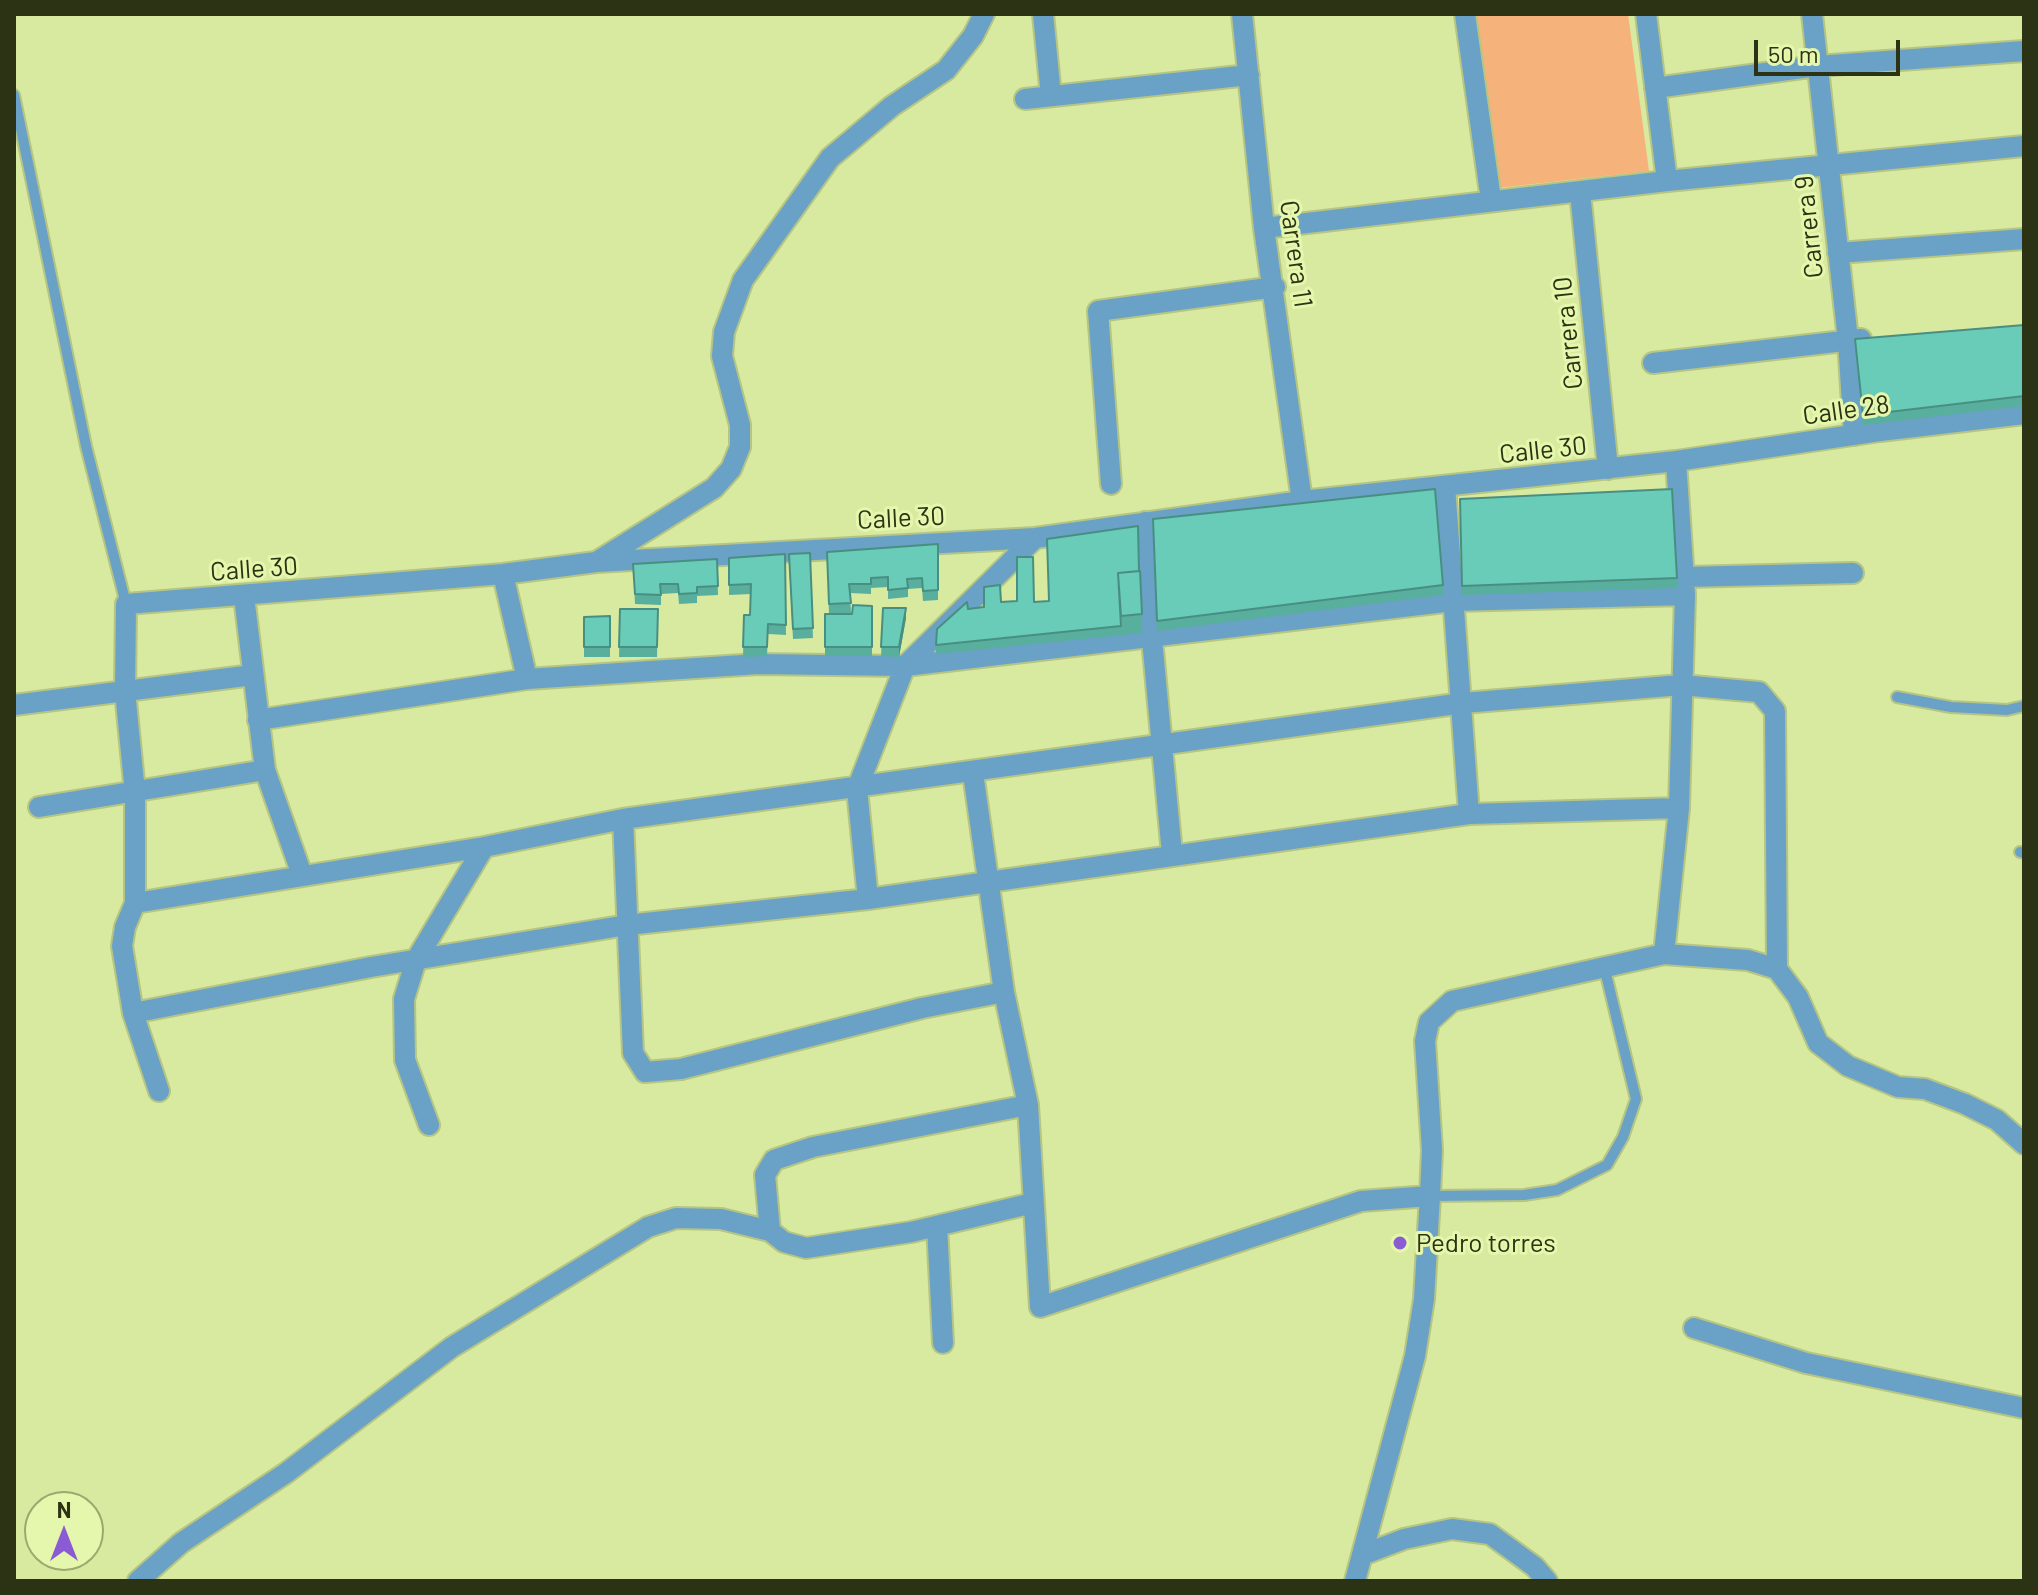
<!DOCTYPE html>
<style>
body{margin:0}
#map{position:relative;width:2038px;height:1595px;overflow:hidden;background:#d8ea9f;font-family:Barlow,sans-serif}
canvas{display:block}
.frame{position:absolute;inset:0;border:16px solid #2c3214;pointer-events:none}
.north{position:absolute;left:24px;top:1491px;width:80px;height:80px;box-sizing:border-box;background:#e5f7ac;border:2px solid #9ba86f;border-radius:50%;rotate:0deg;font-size:22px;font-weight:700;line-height:32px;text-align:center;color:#2c3214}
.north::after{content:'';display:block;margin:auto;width:28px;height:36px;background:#8b5bd4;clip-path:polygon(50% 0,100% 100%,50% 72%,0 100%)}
.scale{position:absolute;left:1754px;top:40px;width:146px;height:36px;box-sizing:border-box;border:4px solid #2c3214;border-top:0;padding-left:10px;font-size:24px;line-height:28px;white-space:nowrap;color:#2c3214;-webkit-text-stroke:6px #e5f7ac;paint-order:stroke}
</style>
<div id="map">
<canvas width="2038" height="1595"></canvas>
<div class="frame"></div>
<div class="north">N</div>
<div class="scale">50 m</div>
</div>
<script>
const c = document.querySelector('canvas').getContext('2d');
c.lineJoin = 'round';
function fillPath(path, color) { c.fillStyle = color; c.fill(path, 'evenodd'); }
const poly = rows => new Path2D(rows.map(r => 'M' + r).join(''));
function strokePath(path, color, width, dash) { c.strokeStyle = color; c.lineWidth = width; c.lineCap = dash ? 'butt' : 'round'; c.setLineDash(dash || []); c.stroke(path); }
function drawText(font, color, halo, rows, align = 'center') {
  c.font = font + ' Barlow,sans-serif'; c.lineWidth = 6; c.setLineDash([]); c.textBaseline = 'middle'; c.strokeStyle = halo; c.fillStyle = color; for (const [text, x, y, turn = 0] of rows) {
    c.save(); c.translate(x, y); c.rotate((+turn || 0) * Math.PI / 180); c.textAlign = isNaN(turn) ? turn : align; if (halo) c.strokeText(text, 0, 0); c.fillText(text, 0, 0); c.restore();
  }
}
const green = poly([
 [1476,14,1628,14,1649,171,1498,188]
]);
const lane = poly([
 [14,95,86,446,126,604],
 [1897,697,1951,707,2007,710,2024,706],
 [2020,852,2024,853],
 [1430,1196,1524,1195,1557,1190,1607,1165,1623,1137,1636,1099,1604,966]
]);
const street = poly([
 [1043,14,1051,96],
 [1242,14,1264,228,1302,501],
 [1465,14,1491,200],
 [1646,14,1667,181],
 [1812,14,1848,340,1854,435],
 [1655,88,1817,66,2024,51],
 [1025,99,1249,75],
 [1580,192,1608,469],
 [1264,228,1667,181,2024,146],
 [1838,253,2024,239],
 [1653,363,1861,339],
 [1111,484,1098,311,1275,287],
 [1445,486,1469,814],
 [1145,522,1152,639,1172,854],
 [598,561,714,488,731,469,740,447,740,425,722,356,724,332,743,280,830,158,892,106,946,70,973,36,984,14],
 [503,574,527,679],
 [1685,577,1853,573],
 [244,596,265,770,302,875],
 [14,705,253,675],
 [258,720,527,679,758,664,905,666,1453,601,1685,595],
 [973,773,1004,992,1028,1105,1040,1307,1361,1201,1430,1196],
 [39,807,265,770],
 [623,819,633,1053,645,1072,681,1069,922,1008,1004,992],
 [868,899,857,789,905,666,1035,538],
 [135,903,484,847,623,819,1463,703,1681,685,1759,692,1775,711,1777,969],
 [1664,954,1679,808,1685,595,1676,461],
 [133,1013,371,967,627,925,868,899,1469,814,1679,808],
 [159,1091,133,1013,122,946,125,927,135,903,135,793,125,691,126,604,503,574,596,562,1035,538,1302,501,1676,461,1880,431,2024,414],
 [429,1125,405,1060,404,999,416,960,484,847],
 [937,1226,943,1343],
 [770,1231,765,1175,774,1160,813,1147,1028,1105],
 [1694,1328,1806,1363,2024,1408],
 [1365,1554,1404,1539,1452,1529,1490,1534,1535,1567,1547,1581],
 [138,1581,181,1543,286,1473,452,1347,648,1227,676,1218,721,1219,770,1231,784,1242,806,1248,911,1232,1033,1203],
 [1355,1581,1415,1356,1424,1299,1430,1196,1432,1150,1425,1041,1429,1022,1452,1001,1664,954,1748,960,1777,969,1798,997,1818,1043,1848,1066,1898,1087,1925,1089,1965,1104,1997,1120,2024,1144]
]);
const wall = poly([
 [2024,325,2024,406,1863,425,1855,339],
 [1460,499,1677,578,1677,588,1462,595],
 [1153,519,1443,585,1443,595,1157,631],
 [938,544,938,600,923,601,922,588,908,589,908,597,888,599,888,587,871,588,871,594,850,593,851,613,834,614,852,614,872,606,872,656,825,656,825,614,829,614,827,552],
 [810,553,813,638,793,639,789,564],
 [785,554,786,635,768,634,767,656,743,657,744,615,750,615,751,594,729,595,729,558],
 [717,559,718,595,697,596,697,603,679,604,678,593,661,594,661,605,635,604,633,564],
 [1001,602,1034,602,1142,614,1142,633,936,654,936,645,968,609,984,607],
 [883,608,906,618,899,657,881,656],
 [620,609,658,609,657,657,619,657],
 [610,616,610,657,584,657,584,617]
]);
const shadedWall = poly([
 [906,608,906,618,899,657,899,647]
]);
const building = poly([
 [2024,325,2024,396,1863,415,1855,339,2024,325],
 [1435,489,1443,585,1157,621,1153,519,1435,489],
 [1672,489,1677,578,1462,586,1460,499,1672,489],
 [1138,526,1139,571,1118,573,1121,626,936,645,937,629,967,602,968,609,984,607,984,587,1000,585,1001,602,1017,601,1017,557,1033,557,1034,602,1049,601,1047,539,1138,526],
 [938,544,938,590,923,591,922,578,907,579,908,588,888,590,888,577,871,578,871,584,849,584,851,603,829,604,827,552,938,544],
 [810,553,813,628,793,629,789,554,810,553],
 [785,554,786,625,768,624,767,647,743,647,744,615,750,615,751,584,729,585,729,558,785,554],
 [717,559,718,586,697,587,697,593,679,594,678,584,660,584,661,595,635,594,633,564,717,559],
 [1140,571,1142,614,1121,616,1118,573,1140,571],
 [853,605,872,606,872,647,825,647,825,614,852,614,853,605],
 [883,608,906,608,899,647,881,647,883,608],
 [620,609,658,609,657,647,619,647,620,609],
 [610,616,610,647,584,647,584,617,610,616]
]);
const markers = [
 [1400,1243,8,"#8b5bd4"]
];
const streetNames = [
 ["Carrera 9",1809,227,-96],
 ["Carrera 11",1296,254,82],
 ["Carrera 10",1568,333,-96],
 ["Calle 28",1846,410,-8],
 ["Calle 30",1543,450,-6],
 ["Calle 30",901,518,-3],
 ["Calle 30",254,569,-4]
];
const poiNames = [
 ["Pedro torres",1416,1243]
];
fillPath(green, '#f6b27b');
strokePath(lane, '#b6c583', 14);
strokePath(street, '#b6c583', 24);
strokePath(lane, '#6aa1c7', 10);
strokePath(street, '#6aa1c7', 20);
fillPath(wall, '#59af9e');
fillPath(shadedWall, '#498f81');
fillPath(building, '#68ccb8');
strokePath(building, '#498f81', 2);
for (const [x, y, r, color] of markers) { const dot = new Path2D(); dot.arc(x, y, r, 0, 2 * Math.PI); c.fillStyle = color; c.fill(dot); strokePath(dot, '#e5f7ac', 3); }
drawText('26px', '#2c3214', '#e5f7ac', streetNames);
drawText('26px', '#2c3214', '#e5f7ac', poiNames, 'left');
</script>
